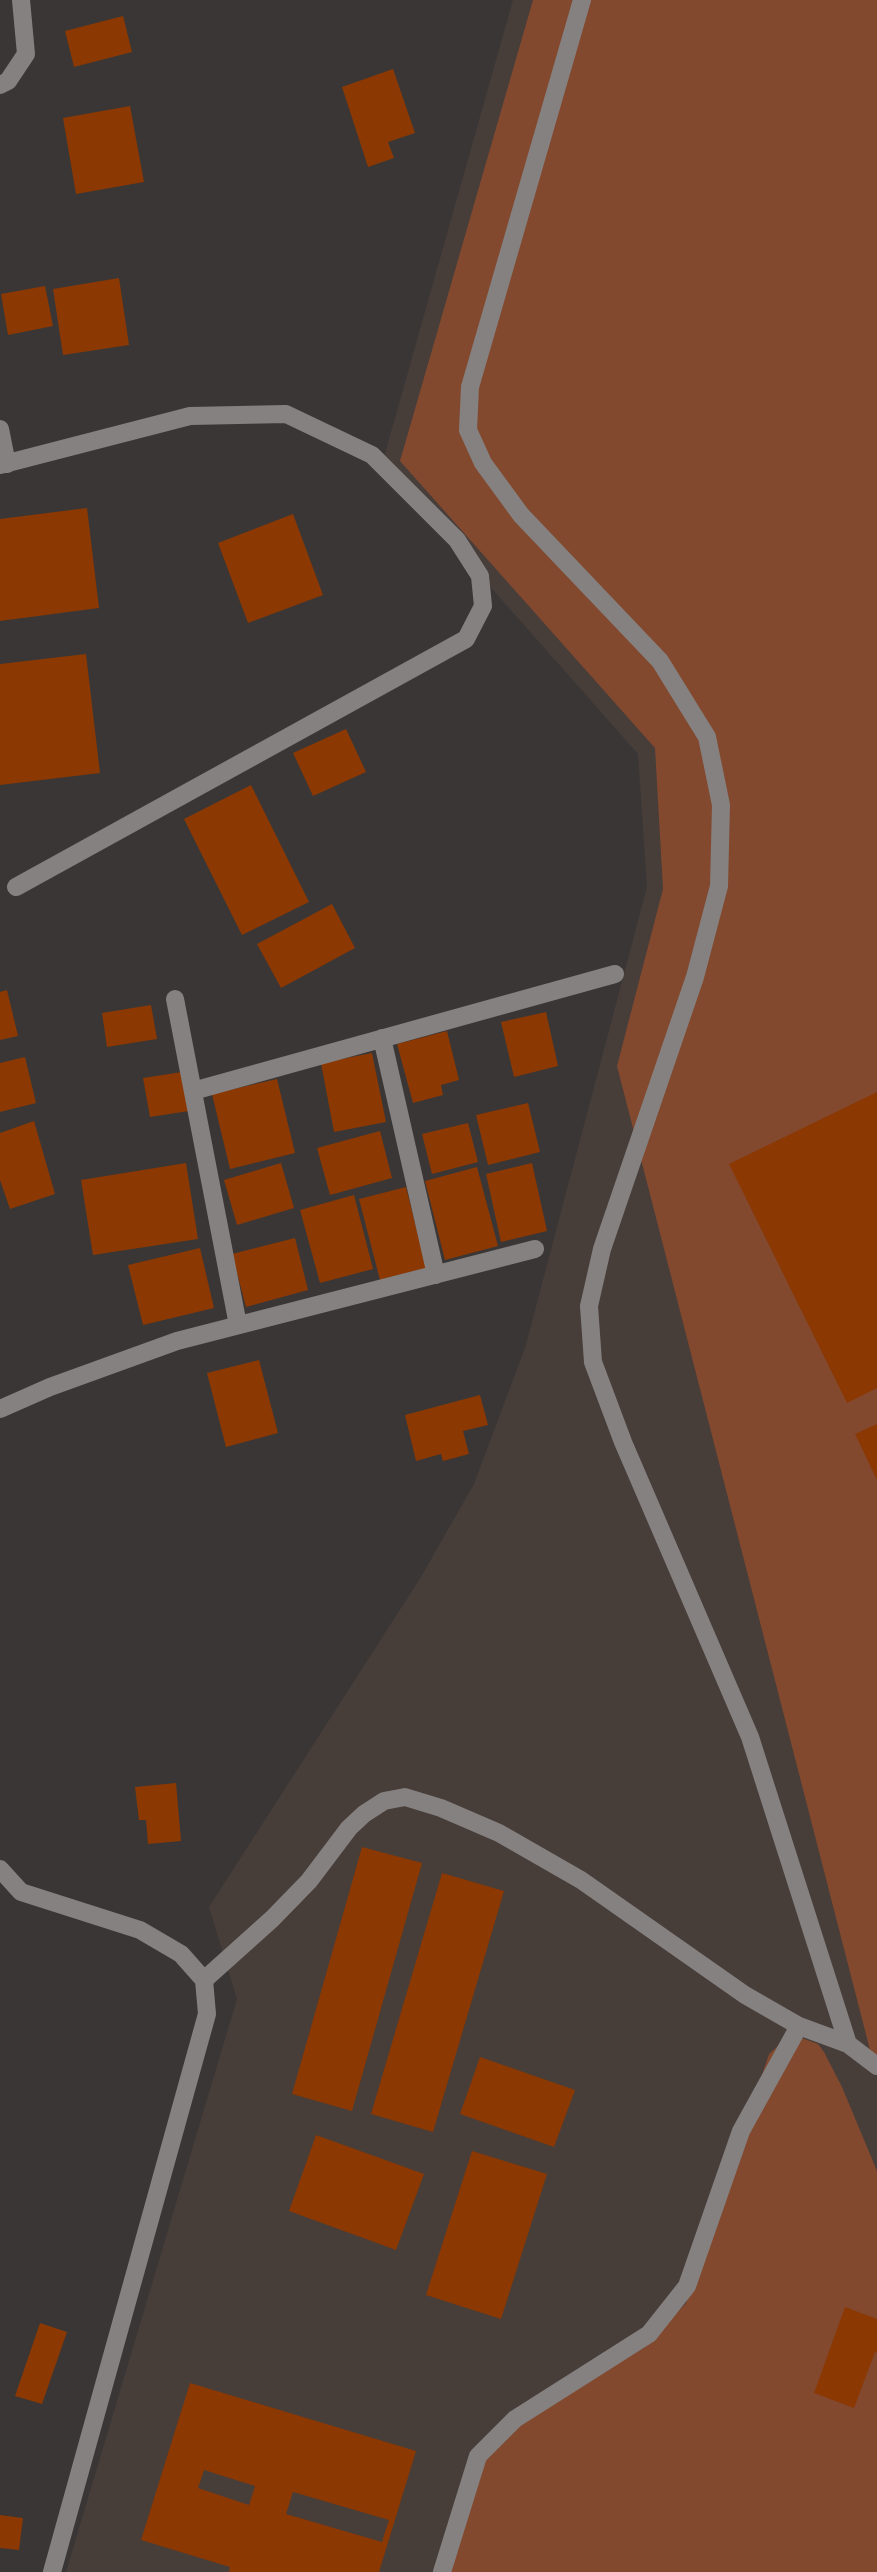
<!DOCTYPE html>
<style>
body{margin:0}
canvas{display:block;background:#393635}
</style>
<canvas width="877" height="2572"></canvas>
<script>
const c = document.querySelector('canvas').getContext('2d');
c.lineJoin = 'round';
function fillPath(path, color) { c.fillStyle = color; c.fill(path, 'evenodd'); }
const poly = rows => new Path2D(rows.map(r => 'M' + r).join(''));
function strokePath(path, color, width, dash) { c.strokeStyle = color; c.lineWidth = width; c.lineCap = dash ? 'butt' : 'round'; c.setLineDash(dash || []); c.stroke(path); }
const built = poly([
 [513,0,877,0,877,2572,66,2572,237,1999,209,1907,421,1577,474,1484,525,1348,647,887,638,754,382,464]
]);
const green = poly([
 [533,0,877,0,877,2065,870,2050,617,1066,663,889,655,748,400,461],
 [799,2037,818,2044,824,2052,842,2087,877,2171,877,2572,446,2572,481,2461,518,2425,645,2347,686,2303,769,2054,786,2039]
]);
const building = poly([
 [123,16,132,52,74,67,65,31],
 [393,69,415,133,388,142,394,158,368,167,342,87],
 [130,106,144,182,76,194,63,118],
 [119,278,129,345,63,355,53,289],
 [45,286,53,326,8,335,1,294],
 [87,508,99,608,0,621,0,519],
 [293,514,323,595,248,623,218,543],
 [86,654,100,773,0,785,0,664],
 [346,729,366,772,313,796,293,753],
 [251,785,309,902,242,935,184,819],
 [332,904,355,948,281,988,257,944],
 [7,990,18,1036,0,1040,0,992],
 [151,1005,157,1039,107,1047,102,1013],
 [546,1012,558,1066,514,1077,501,1022],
 [447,1031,459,1080,441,1085,443,1095,413,1103,397,1044],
 [372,1053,386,1122,334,1132,321,1063],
 [25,1057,36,1103,0,1112,0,1063],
 [182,1072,189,1111,150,1117,143,1078],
 [277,1079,295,1153,230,1169,212,1094],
 [877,1092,877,1388,847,1403,729,1164],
 [528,1103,540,1152,488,1165,476,1115],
 [34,1121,55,1194,10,1209,0,1180,0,1133],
 [468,1123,478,1162,432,1174,422,1134],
 [380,1131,392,1178,330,1195,317,1148],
 [186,1163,198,1239,93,1255,81,1180],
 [281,1163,294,1208,237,1225,224,1180],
 [532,1163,547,1231,501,1242,486,1174],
 [477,1167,498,1246,445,1260,425,1181],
 [406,1187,426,1268,380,1280,359,1199],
 [354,1195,373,1269,320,1283,300,1210],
 [295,1238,308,1290,246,1307,232,1254],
 [200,1248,214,1308,143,1325,128,1265],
 [259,1360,278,1433,226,1447,207,1373],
 [480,1395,488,1425,463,1431,469,1454,443,1461,441,1454,416,1461,405,1415],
 [877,1424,877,1480,855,1434],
 [176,1783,181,1841,148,1844,146,1820,139,1820,135,1787],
 [362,1847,422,1863,352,2111,292,2094],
 [442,1873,504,1891,433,2132,371,2114],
 [480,2057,575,2090,554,2147,460,2114],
 [316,2135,424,2174,396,2250,289,2211],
 [472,2151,547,2174,501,2319,426,2295],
 [845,2307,877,2319,877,2353,875,2352,854,2408,814,2393],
 [40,2323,67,2332,42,2404,15,2396],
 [190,2383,416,2451,379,2572,229,2572,230,2567,141,2540],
 [204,2470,255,2486,249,2505,198,2488],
 [293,2492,389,2520,382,2542,286,2514],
 [0,2515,23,2518,19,2550,0,2548]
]);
const minor = poly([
 [582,0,470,387,468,430,483,463,521,515,660,661,707,737,721,805,719,886,695,977,602,1249,589,1306,593,1362,623,1442,750,1737,848,2044],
 [0,85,8,81,26,54,21,0],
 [0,429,7,464],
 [0,465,190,416,286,414,372,455,457,540,480,576,483,606,466,639,16,887],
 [175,999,238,1325],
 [382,1038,436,1275],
 [193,1091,615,974],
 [0,1409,50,1387,177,1341,535,1249],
 [0,1869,21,1892,140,1930,181,1954,204,1980,207,2014,52,2572],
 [204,1980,272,1919,309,1881,349,1828,364,1814,384,1801,405,1797,441,1808,499,1833,581,1880,745,1995,799,2026,848,2044,877,2066],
 [442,2572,478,2456,515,2419,649,2334,687,2286,741,2131,799,2026]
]);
fillPath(built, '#473d39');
fillPath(green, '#82492f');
fillPath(building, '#8b3803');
strokePath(minor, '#858180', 18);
</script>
